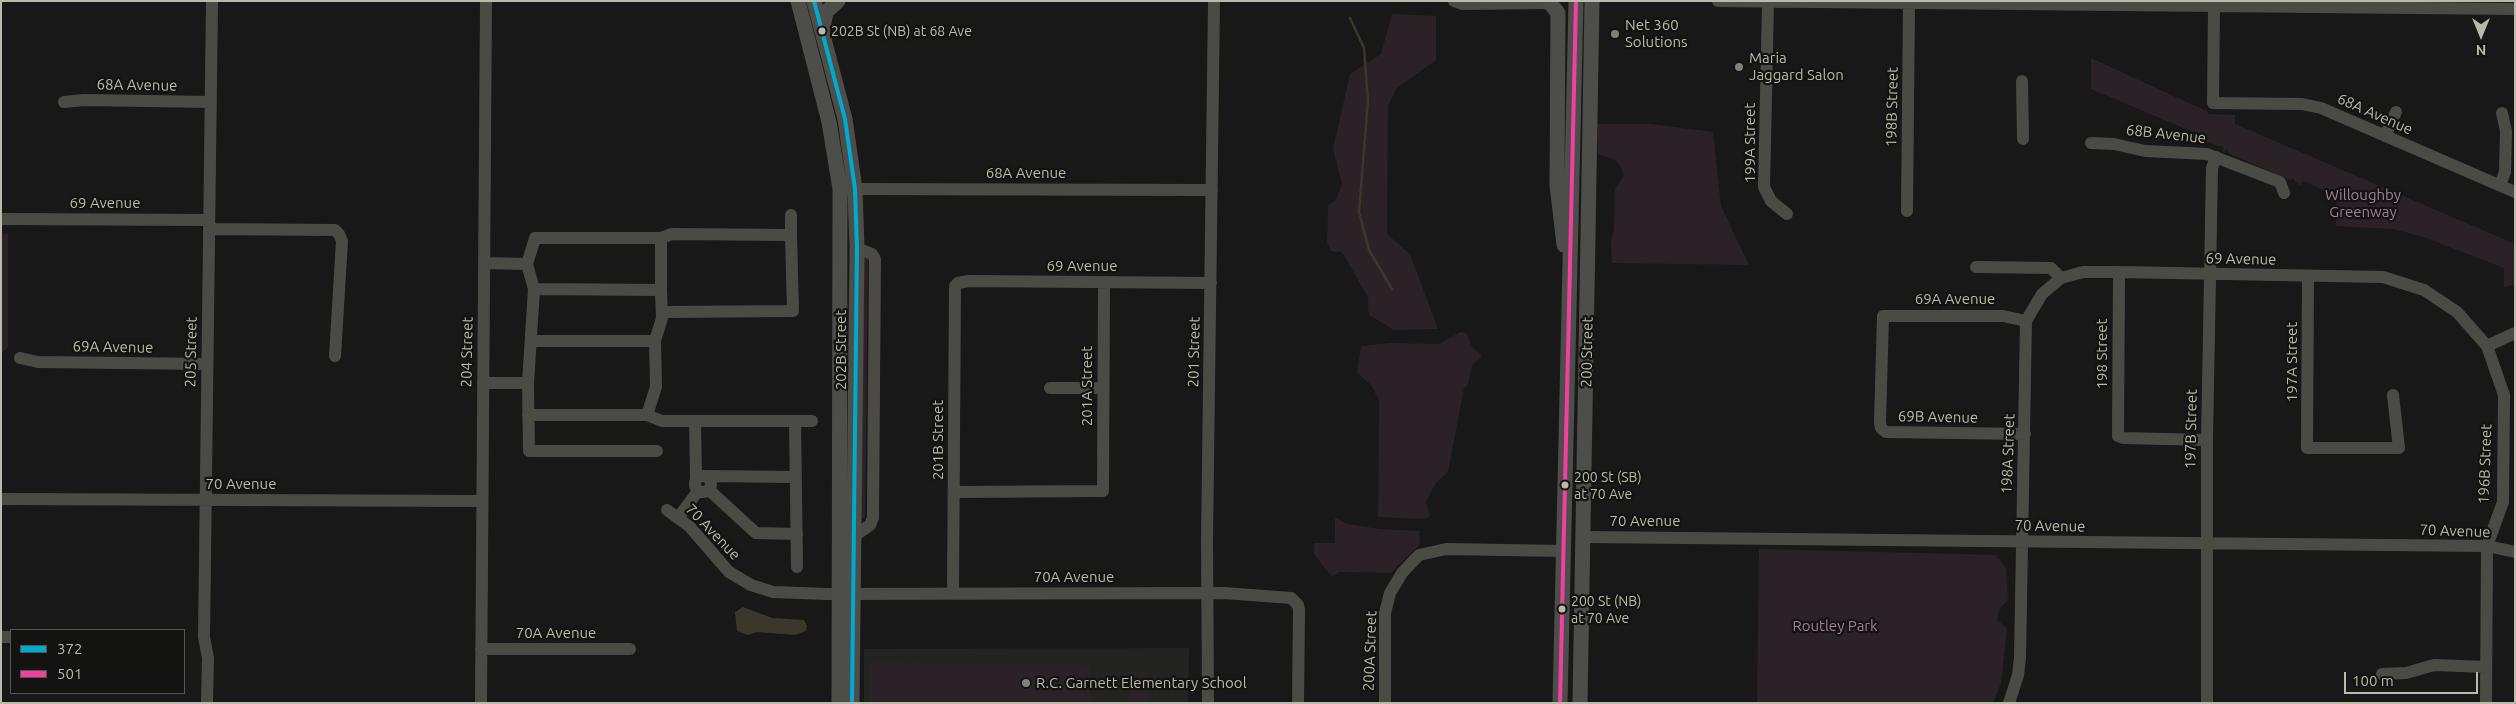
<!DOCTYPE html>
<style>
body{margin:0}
#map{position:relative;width:2516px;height:704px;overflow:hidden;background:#181818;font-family:Ubuntu,sans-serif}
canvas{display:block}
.frame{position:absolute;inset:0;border:2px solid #babaa8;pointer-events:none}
.legend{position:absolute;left:10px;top:629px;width:175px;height:65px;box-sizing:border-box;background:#131412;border:1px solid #56564e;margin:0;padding:6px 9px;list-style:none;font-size:15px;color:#babaa8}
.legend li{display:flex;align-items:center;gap:10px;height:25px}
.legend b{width:25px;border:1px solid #56564e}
.north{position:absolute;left:2456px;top:10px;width:50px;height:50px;-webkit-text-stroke:4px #131412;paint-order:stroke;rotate:180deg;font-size:14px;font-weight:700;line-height:20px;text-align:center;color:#babaa8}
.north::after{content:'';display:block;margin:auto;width:18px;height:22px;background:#babaa8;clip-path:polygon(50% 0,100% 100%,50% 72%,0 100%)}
.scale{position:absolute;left:2344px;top:672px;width:134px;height:22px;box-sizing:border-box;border:2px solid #babaa8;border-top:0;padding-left:6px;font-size:15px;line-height:18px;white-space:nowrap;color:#babaa8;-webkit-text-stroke:4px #131412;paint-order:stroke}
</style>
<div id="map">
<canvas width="2516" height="704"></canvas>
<div class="frame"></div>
<ul class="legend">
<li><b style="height:6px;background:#00a9ce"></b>372</li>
<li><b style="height:6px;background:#f240a1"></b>501</li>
</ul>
<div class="north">N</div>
<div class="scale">100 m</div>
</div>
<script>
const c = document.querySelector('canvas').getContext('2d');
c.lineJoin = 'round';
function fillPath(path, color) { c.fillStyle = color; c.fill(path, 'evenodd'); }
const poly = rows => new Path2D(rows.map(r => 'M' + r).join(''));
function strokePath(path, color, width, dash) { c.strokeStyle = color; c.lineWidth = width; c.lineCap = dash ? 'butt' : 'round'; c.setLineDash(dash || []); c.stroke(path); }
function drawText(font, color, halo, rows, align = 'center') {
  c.font = font + ' Ubuntu,sans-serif'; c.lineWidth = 4.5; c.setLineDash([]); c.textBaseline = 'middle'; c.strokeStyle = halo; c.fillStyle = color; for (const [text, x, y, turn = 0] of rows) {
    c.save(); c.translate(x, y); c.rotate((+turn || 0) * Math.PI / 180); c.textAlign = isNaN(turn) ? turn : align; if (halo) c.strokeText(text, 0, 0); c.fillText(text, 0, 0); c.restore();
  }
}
const built = poly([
 [1189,648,1188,703,864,703,864,649]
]);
const green = poly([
 [1392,14,1436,16,1436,60,1396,89,1388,106,1387,234,1410,254,1438,329,1394,330,1369,315,1368,297,1342,252,1331,251,1327,242,1328,206,1336,200,1342,184,1333,149,1350,74,1381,54],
 [2091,58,2191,104,2205,110,2205,108,2208,114,2235,115,2235,124,2515,244,2515,285,2504,287,2504,268,2424,237,2393,229,2336,226,2337,196,2303,181,2301,186,2293,179,2290,180,2228,153,2227,149,2225,152,2222,150,2224,147,2200,141,2200,135,2091,89],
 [1597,124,1651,124,1713,132,1721,206,1749,265,1612,263,1611,242,1614,229,1615,189,1624,176,1620,165,1613,159,1598,154],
 [1,233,8,234,8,347,1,354],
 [862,256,868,258,865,518,860,518],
 [1461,332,1467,334,1472,347,1482,356,1472,365,1468,384,1464,388,1448,472,1435,484,1426,502,1430,517,1420,519,1378,517,1379,400,1371,385,1357,373,1361,346,1390,343,1438,344],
 [1335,518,1348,524,1379,529,1419,531,1420,544,1391,573,1339,572,1332,577,1314,554,1314,543,1335,543],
 [1759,549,1996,555,2006,568,2008,600,1999,609,1997,620,2007,628,2001,683,1993,703,1757,703],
 [869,662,1090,665,1089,692,1092,693,1090,703,870,703],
 [1134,670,1145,670,1148,673,1149,703,1129,703,1130,677]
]);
const water = poly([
 [743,607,772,618,804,620,807,626,806,631,795,635,757,632,748,635,737,631,735,612]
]);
const stream = poly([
 [1350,18,1364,48,1368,100,1359,212,1369,250,1392,289]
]);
const minor = poly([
 [1454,1,1462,4,1550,3],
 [1718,1,2515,9],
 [1768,3,1764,187,1771,201,1787,214],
 [2214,6,2213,103,2302,104,2321,108,2515,192],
 [2022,81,2023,139],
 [64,102,84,100,211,102],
 [2385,136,2396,112],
 [2091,143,2114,144,2145,151,2207,154,2280,182,2284,193],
 [2500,185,2505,172,2506,131,2502,113],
 [847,189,1212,190],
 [1907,211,1909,4],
 [1,219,209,220],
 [209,229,335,230,339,234,342,241,335,356],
 [791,235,791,215],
 [484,263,527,264,534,289,528,383],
 [527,264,535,238,661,238],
 [1976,267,2051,268,2061,278],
 [2119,272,2118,436,2123,438,2207,440],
 [2308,276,2307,448,2399,448,2393,395],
 [661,290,661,238,672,234,791,235,793,311,662,312],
 [531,341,655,341],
 [2487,346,2515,333],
 [20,358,38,362,207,364],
 [483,383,528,383,529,451,657,451],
 [1050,388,1103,388],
 [528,415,647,415,656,387,655,341,662,318,661,290,534,289],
 [647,415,662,421,812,421],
 [695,421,696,479],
 [795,421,797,567],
 [2025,434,1886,432,1881,428,1880,422,1883,316,2003,316,2026,321],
 '695 484a8 8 0 1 1 16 0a8 8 0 1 1-16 0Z',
 [706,476,796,477],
 [709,490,756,533,797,534],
 [955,492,1103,491,1104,282],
 [1,499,482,501],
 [667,510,690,527,729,572,751,585,773,592,827,594,1224,593,1291,598,1298,605,1299,610,1298,703],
 [678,518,698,491],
 [853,537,870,525,873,518,875,259,872,254,857,248],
 [1584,537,2487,546,2515,552],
 [953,593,955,286,958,283,969,281,1211,283],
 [1,637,11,637],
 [481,649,630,649],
 [2382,674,2406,673,2434,665,2486,667],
 [207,703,208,658,204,637,212,1],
 [481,703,486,1],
 [1208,703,1207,541,1214,1],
 [1385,703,1385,613,1390,593,1402,573,1419,555,1446,549,1563,551],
 [2009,703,2018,675,2020,658,2026,321,2042,294,2061,278,2083,272,2119,272,2383,277,2424,290,2457,312,2487,346,2504,395,2503,502,2487,546,2486,703],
 [2207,703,2207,440,2212,168,2216,157]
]);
const major = poly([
 [798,1,829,122,840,189,839,703],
 [814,1,845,119,855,189,857,248,852,703],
 [1550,3,1558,13,1557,185,1564,245],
 [823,28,826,12,838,1],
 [1560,703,1576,1],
 [1580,703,1592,1]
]);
const bus1 = poly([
 [814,1,845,119,855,189,857,248,852,703]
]);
const bus2 = poly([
 [1560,703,1576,1]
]);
const markers = [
 [822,31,4.5,"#babaa8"],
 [1615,34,5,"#818176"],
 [1739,67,5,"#818176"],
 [1565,485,4.5,"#babaa8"],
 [1562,609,4.5,"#babaa8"],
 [1026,683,5,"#818176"]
];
const busNames = [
 ["202B St (NB) at 68 Ave",831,31],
 ["200 St (SB)",1574,477],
 ["at 70 Ave",1574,494],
 ["200 St (NB)",1571,601],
 ["at 70 Ave",1571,618]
];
const poiNames = [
 ["Net 360",1625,25],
 ["Solutions",1625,42],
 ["Maria",1749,58],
 ["Jaggard Salon",1749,75],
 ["R.C. Garnett Elementary School",1036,683]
];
const streetNames = [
 ["68A Avenue",137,85,1],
 ["198B Street",1892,107,-89],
 ["68A Avenue",2375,114,24],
 ["68B Avenue",2166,134,6],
 ["199A Street",1750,143,-90],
 ["68A Avenue",1026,173],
 ["69 Avenue",105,203],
 ["69 Avenue",2241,259,1],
 ["69 Avenue",1082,266],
 ["69A Avenue",1955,299],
 ["69A Avenue",113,347,1],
 ["202B Street",841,350,-90],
 ["205 Street",191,352,-89],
 ["204 Street",467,352,-89],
 ["201 Street",1194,352,-89],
 ["200 Street",1587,352,-89],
 ["198 Street",2102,354,-90],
 ["197A Street",2292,362,-90],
 ["201A Street",1087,386,-90],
 ["69B Avenue",1938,417,1],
 ["197B Street",2191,429,-89],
 ["201B Street",938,440,-90],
 ["198A Street",2008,454,-88],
 ["196B Street",2485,464,-88],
 ["70 Avenue",241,484],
 ["70 Avenue",1645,521],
 ["70 Avenue",2050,526,1],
 ["70 Avenue",2455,531,2],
 ["70 Avenue",713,532,46],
 ["70A Avenue",1074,577],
 ["70A Avenue",556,633],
 ["200A Street",1370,651,-88]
];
const parkNames = [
 ["Willoughby",2363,195],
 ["Greenway",2363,212],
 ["Routley Park",1835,626]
];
fillPath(built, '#232422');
fillPath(green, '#2b2228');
fillPath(water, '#3b372a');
strokePath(stream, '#3b372a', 2.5);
strokePath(minor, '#4b4b46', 12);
strokePath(major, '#4d4d4a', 15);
strokePath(bus1, '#00a9ce', 4);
strokePath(bus2, '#f240a1', 4);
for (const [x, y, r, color] of markers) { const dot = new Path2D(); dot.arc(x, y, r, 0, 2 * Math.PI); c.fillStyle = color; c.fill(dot); strokePath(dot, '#131412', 2); }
drawText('14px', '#babaa8', '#131412', busNames, 'left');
drawText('15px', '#babaa8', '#131412', poiNames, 'left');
drawText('15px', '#babaa8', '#131412', streetNames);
drawText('15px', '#a67e97', '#131412', parkNames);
</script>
